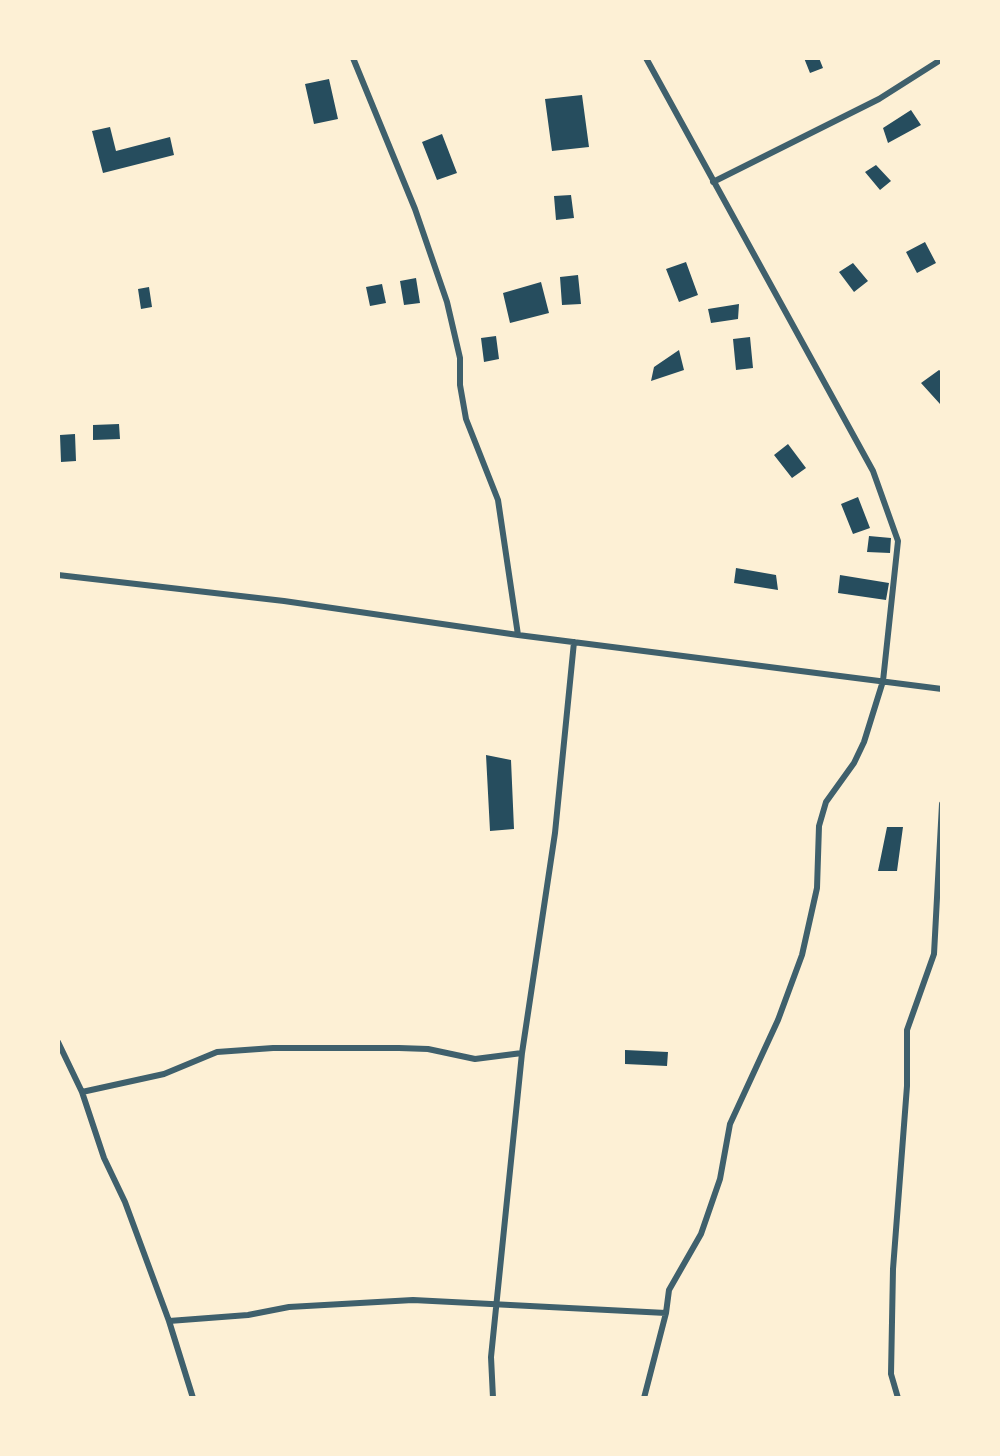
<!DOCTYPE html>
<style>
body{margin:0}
#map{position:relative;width:1000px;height:1456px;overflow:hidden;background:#fdf0d5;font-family:"Crimson Pro",serif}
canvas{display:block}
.frame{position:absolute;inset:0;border:60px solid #fdf0d5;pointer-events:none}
</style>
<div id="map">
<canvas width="1000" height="1456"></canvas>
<div class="frame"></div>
</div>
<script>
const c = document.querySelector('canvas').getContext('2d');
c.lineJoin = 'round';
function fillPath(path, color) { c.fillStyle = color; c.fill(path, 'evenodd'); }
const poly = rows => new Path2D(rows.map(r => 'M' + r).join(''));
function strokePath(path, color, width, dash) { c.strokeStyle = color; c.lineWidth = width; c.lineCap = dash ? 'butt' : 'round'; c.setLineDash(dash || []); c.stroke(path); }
const building = poly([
 [804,58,819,58,823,68,810,73],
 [329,79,338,119,314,124,305,84],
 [582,95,589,147,552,151,545,99],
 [911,110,921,125,888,143,883,128],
 [110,127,116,151,170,137,174,155,103,173,92,131],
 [442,134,457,173,437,180,422,142],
 [876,165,891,181,880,190,865,172],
 [571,195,574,218,556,220,554,196],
 [925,242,936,263,917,273,906,252],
 [686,262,698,295,679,302,666,269],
 [853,263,868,281,854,292,839,272],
 [578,275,581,304,562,305,560,277],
 [416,278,420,303,404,305,400,281],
 [541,282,549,313,510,323,503,293],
 [382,284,386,303,370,306,366,287],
 [149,287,152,307,141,309,138,289],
 [739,304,738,319,711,323,708,309],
 [496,336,499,359,484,362,481,338],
 [750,337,753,368,736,370,733,339],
 [679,350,684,370,651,381,654,367],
 [939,370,942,372,940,404,921,383],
 [119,424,120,439,93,440,93,425],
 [75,434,76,461,61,462,60,435],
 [788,444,806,468,792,478,774,455],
 [858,497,870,528,853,534,841,504],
 [869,536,891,538,890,553,867,552],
 [736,568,776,575,778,590,734,583],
 [840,575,889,583,886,600,838,593],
 [486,755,511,760,514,829,490,831],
 [887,827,903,827,897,871,878,871],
 [625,1050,668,1052,667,1066,625,1064]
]);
const minor = poly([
 [353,58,415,209,447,302,460,358,460,385,466,419,498,500,518,635],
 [713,182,879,99,942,59],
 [58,575,284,601,518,635,942,689],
 [58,1042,82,1092,104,1158,125,1202,169,1321,193,1398],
 [82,1092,164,1074,217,1052,273,1048,399,1048,428,1049,475,1059,522,1053],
 [169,1321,248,1315,289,1307,413,1300,666,1313],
 [493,1398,491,1357,522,1053,555,833,574,642],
 [644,1398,666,1313,669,1290,701,1234,720,1179,730,1124,778,1020,802,955,817,888,819,826,826,802,854,763,864,742,883,681,898,541,873,471,646,58],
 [898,1398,891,1374,893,1269,907,1086,907,1030,934,954,942,804]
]);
fillPath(building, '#264d5e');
strokePath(minor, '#3f606c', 6);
</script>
